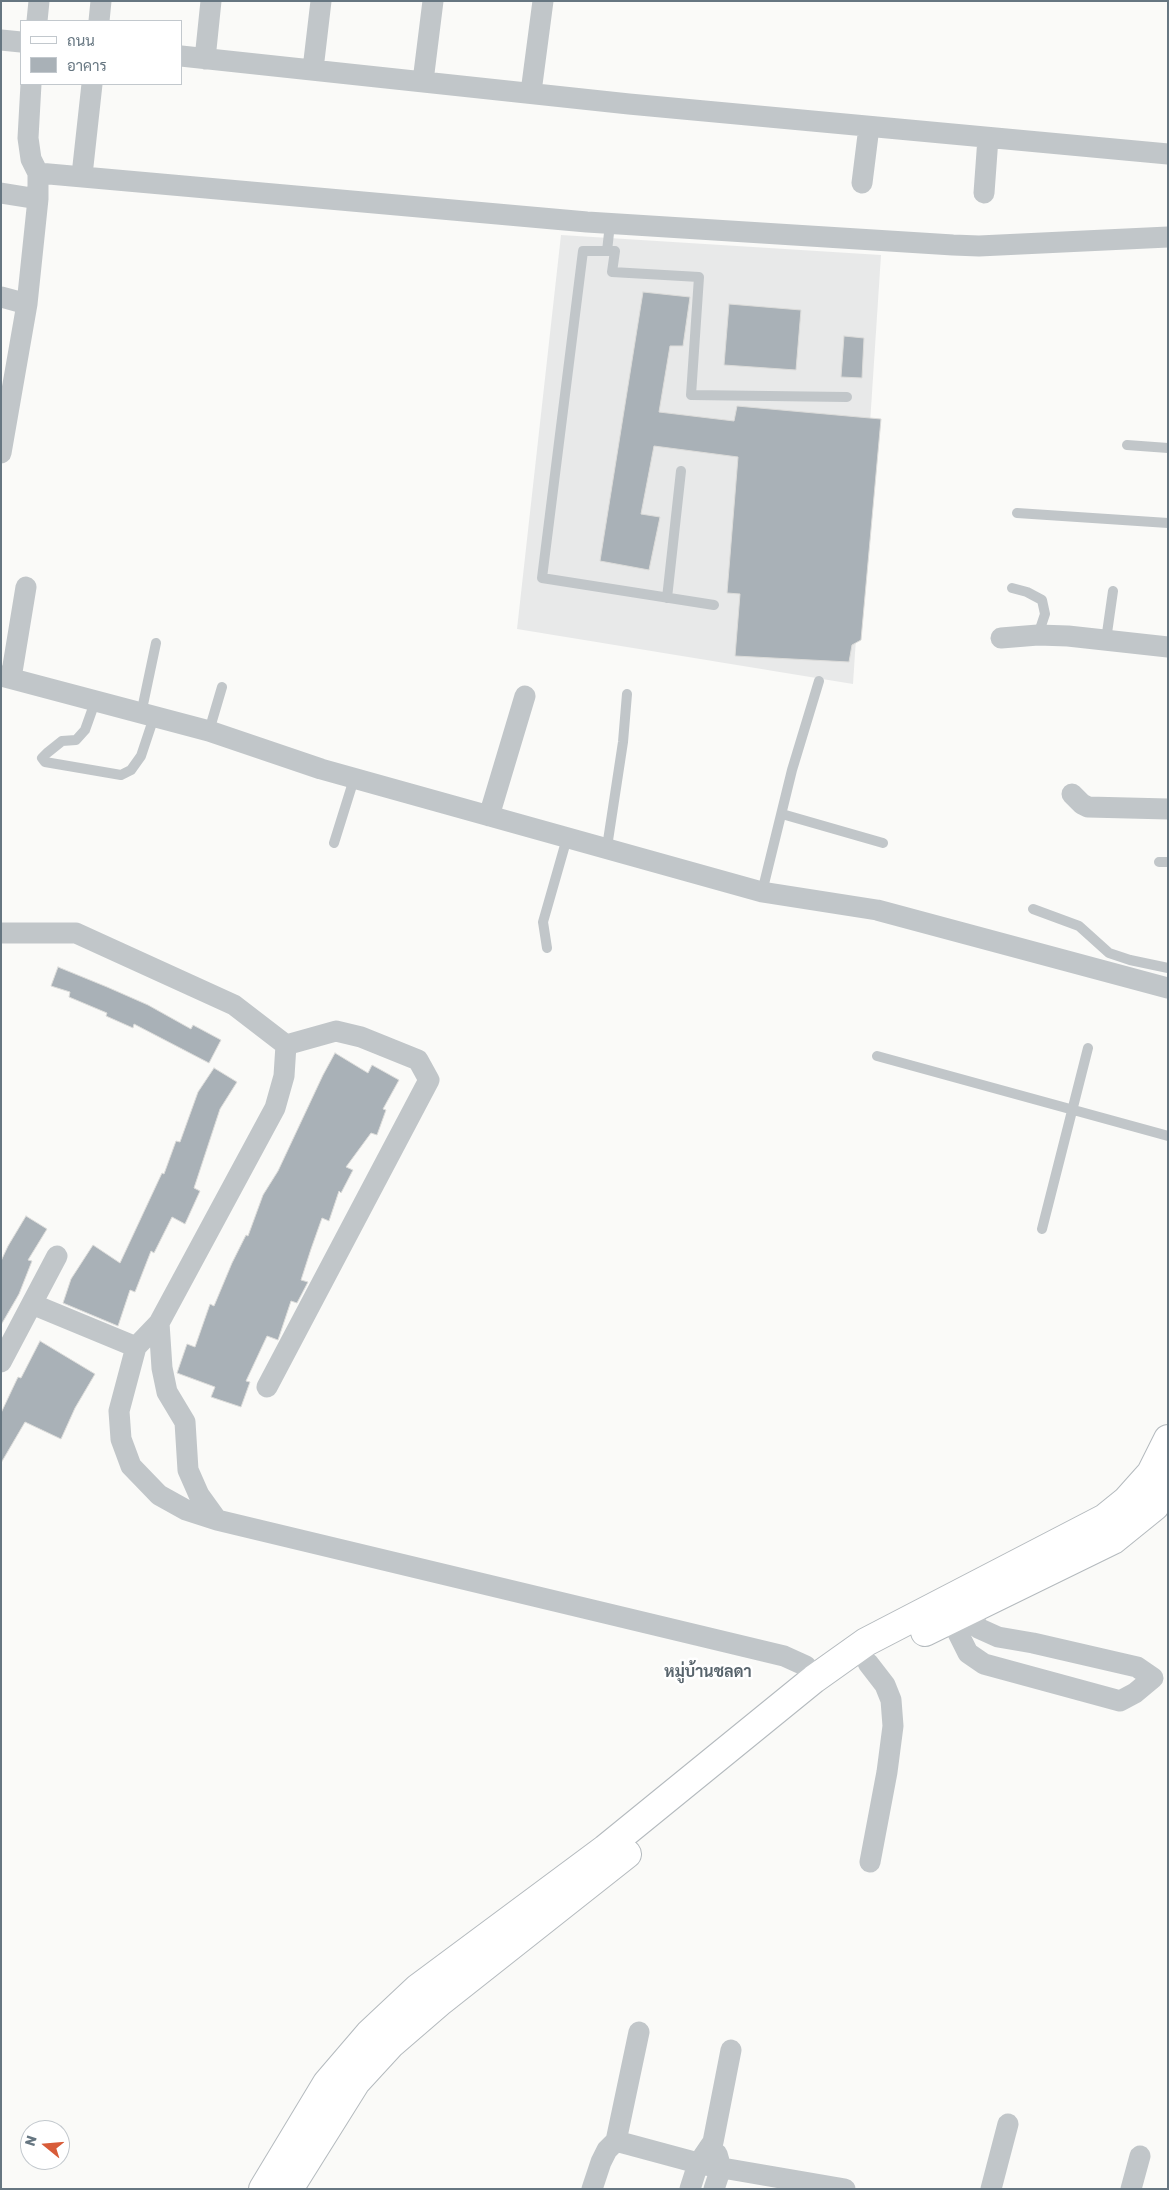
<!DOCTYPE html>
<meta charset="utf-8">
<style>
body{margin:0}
#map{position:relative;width:1169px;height:2190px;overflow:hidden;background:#fafaf8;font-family:Rubik,Sarabun,sans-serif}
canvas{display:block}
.frame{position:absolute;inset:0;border:2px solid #667681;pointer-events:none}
.legend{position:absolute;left:20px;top:20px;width:162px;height:65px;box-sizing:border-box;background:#fff;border:1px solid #c2c8cd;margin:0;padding:6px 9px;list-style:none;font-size:15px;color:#667681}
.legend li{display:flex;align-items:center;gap:10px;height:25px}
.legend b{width:25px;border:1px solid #c2c8cd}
.north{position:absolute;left:20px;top:2120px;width:50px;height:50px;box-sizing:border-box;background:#fff;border:1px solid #c2c8cd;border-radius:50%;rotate:287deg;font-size:14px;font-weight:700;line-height:20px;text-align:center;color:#667681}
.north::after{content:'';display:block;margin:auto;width:18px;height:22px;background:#d85c39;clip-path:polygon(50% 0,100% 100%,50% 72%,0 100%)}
</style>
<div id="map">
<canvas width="1169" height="2190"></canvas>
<div class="frame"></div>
<ul class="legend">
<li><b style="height:6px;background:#fff"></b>ถนน</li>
<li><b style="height:14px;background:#a9b1b7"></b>อาคาร</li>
</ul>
<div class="north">N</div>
</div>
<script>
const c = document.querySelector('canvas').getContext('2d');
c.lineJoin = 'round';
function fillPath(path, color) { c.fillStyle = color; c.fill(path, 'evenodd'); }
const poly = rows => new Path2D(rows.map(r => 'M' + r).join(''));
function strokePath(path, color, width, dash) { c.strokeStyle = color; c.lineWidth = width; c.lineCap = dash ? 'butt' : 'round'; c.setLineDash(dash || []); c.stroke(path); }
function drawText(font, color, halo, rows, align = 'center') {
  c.font = font + ' Rubik,Sarabun,sans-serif'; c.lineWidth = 5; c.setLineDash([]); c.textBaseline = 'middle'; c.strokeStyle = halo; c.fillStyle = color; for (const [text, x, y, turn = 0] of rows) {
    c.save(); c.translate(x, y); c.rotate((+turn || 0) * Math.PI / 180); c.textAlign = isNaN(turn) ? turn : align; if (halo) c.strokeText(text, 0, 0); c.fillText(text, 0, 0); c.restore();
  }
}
const built = poly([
 [561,235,881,255,853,684,517,629]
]);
const building = poly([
 [643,292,690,297,683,346,670,346,659,412,734,421,737,406,881,419,861,640,852,645,849,662,735,656,740,594,727,593,738,457,654,446,641,514,660,517,649,570,600,561,643,292],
 [729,304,801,310,796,370,724,365,729,304],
 [844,336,864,338,862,378,841,377,844,336],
 [58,967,107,987,148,1005,191,1029,193,1025,221,1040,209,1063,134,1024,133,1028,106,1016,107,1013,69,997,70,992,51,986,58,967],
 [335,1053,368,1073,372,1065,399,1080,383,1109,386,1110,377,1135,371,1133,346,1167,353,1170,341,1193,339,1191,329,1221,322,1218,311,1249,301,1280,308,1282,297,1303,291,1301,278,1340,267,1336,246,1381,250,1382,241,1407,211,1397,215,1387,177,1373,187,1344,195,1347,210,1304,214,1306,232,1263,246,1235,248,1236,263,1195,278,1171,323,1075,335,1053],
 [214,1068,237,1082,220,1109,194,1188,200,1191,185,1224,172,1217,154,1253,151,1251,135,1292,130,1290,118,1326,63,1303,71,1279,93,1245,120,1263,162,1173,164,1174,176,1141,180,1142,198,1092,214,1068],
 [26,1216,47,1229,28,1260,32,1261,19,1294,1,1325,1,1261,8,1246,26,1216],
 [40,1341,95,1374,75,1408,61,1439,25,1422,1,1463,1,1413,18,1377,21,1378,40,1341]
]);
const lane = poly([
 [607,251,610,224],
 [1127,445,1168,448],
 [1017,513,1168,523],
 [1012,588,1027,592,1042,600,1045,614,1038,635],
 [667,598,681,471],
 [714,605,542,578,583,251,615,251,612,272,699,277,691,395,847,397],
 [1106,640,1113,591],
 [95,702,85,730,76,740,62,741,47,753,42,758,45,762,121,775,131,770,141,756,154,717],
 [141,714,156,643],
 [209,731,222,687],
 [782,814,883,843],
 [334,843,354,779],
 [607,847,623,742,627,694],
 [1159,862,1168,862],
 [762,892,792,770,819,681],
 [1033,909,1079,926,1109,953,1130,960,1168,968],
 [547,948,543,922,567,838],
 [877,1056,1168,1136],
 [1042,1229,1088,1048]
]);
const street = poly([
 [37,21,39,1],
 [99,21,101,1],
 [1,40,21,42],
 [181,56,629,104,1168,154],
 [205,59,211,1],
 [313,69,321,1],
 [423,81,433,1],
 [531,92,543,1],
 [38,173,587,222,953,245,979,246,1168,237],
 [82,175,92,84],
 [862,183,869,127],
 [1,193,38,199],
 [984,193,988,138],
 [1,297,27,304],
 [1,453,27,304,38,199,38,173,31,159,28,138,31,84],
 [1001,638,1038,635,1068,636,1168,647],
 [1,676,209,731,321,769,762,892,877,910,1168,988],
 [11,678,26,587],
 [1072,794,1082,804,1088,807,1168,809],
 [489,816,525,696],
 [1,933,76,933,234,1005,286,1045,284,1076,275,1108,159,1323,136,1347,119,1411,121,1439,131,1466,159,1495,186,1510,217,1520,784,1656,806,1666,814,1679],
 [32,1304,136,1347],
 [159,1323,162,1368,167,1392,185,1422,188,1470,199,1495,217,1520],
 [1,1362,57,1256],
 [267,1387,429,1080,418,1060,361,1037,336,1031,286,1045],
 [951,1619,968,1653,984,1664,1120,1701,1135,1693,1153,1678,1137,1667,1033,1643,998,1637,978,1628,970,1610],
 [868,1663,885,1685,891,1700,893,1726,887,1772,870,1862],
 [616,2141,705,2165,845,2189],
 [592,2189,601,2162,607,2150,616,2141,639,2032],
 [690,2189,698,2164,713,2142,731,2050],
 [714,2189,721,2168,717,2154],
 [991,2189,1008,2124],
 [1131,2189,1140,2156]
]);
const secondary = poly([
 [925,1632,1113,1540,1155,1506,1168,1481],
 [263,2189,327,2083,369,2034,418,1988,605,1849,814,1679,866,1642,1105,1518,1126,1501,1151,1473,1168,1439],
 [289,2189,356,2082,390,2045,441,2001,627,1854]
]);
const quarterNames = [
 ["หมู่บ้านชลดา",708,1672]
];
fillPath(built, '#e8e9e9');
fillPath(building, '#a9b1b7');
strokePath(building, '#dcdcda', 1);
strokePath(secondary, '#b4babe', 30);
strokePath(lane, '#c1c6c9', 10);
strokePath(street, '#c1c6c9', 21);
strokePath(secondary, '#fff', 28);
drawText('bold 16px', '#58646c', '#fff', quarterNames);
</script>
